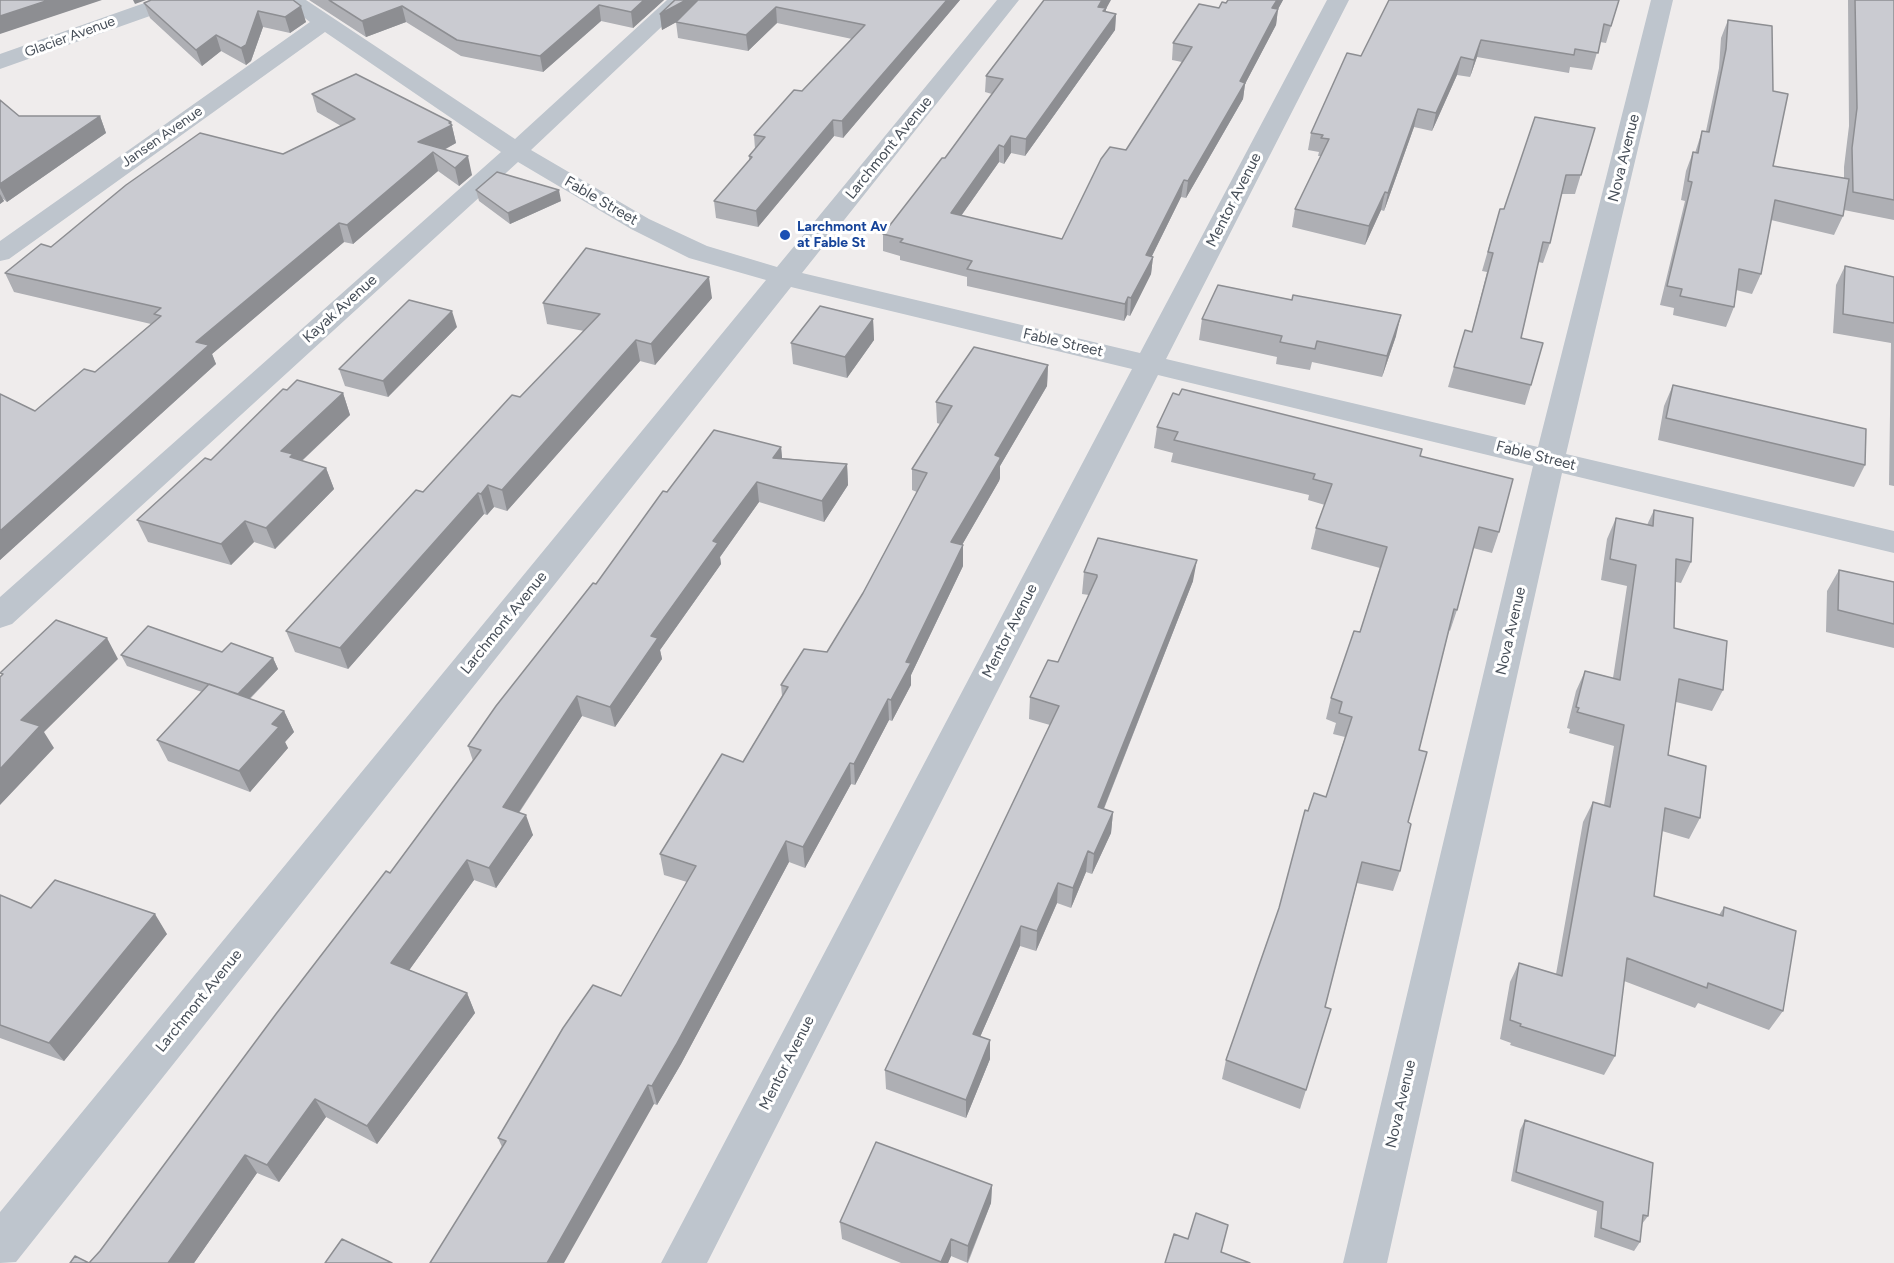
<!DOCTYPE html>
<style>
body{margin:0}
canvas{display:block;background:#efecec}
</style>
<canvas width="1894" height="1263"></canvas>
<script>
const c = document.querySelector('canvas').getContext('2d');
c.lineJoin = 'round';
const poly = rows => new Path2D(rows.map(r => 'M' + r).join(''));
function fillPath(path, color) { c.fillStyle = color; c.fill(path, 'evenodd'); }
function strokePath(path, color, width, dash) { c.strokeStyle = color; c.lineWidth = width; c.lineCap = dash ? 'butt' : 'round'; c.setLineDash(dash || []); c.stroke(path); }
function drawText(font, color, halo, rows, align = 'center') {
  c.font = font + ' Figtree,sans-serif'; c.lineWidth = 6; c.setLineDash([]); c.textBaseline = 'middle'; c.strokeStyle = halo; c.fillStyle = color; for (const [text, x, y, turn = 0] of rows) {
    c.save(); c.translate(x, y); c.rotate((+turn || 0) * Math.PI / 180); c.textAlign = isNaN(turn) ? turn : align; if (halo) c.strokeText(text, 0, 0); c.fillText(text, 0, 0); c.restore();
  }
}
const minor = poly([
 [153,0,184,0,181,5,0,69,0,54,153,0],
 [281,0,306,0,515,139,667,0,690,0,531,150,649,219,707,246,777,267,997,0,1019,0,802,273,1140,353,1327,0,1349,0,1166,359,1538,447,1651,0,1673,0,1566,454,1894,531,1894,553,1562,473,1387,1263,1343,1263,1533,466,1158,375,707,1263,661,1263,1132,369,791,287,16,1262,0,1263,0,1212,766,280,689,258,631,229,518,162,12,624,0,628,0,597,501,152,325,32,9,259,0,261,0,241,310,22,281,0]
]);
const wall = poly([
 [293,0,306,22,290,33,263,27,251,61,246,65,221,51,202,66,150,18,144,3],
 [309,0,664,0,633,28,601,21,543,72,461,56,406,22,366,37],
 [674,0,960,0,843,138,834,136,758,227,716,218,714,201,749,161,749,156,755,149,754,135,802,91,852,39,777,23,748,51,678,38,676,22,662,30,660,14],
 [1228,0,1283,0,1278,9,1276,25,1245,84,1243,99,1186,198,1181,197,1152,256,1153,257,1151,274,1130,316,1127,315,1124,321,967,286,967,277,900,260,900,256,883,251,883,234,945,158,992,94,985,92,986,76,1106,9,1105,12,1116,14,1115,30,1025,156,1011,153,1004,164,999,162,961,216,1062,239,1126,150,1182,62,1172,60,1173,43,1226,3],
 [1619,0,1606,43,1600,42,1592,70,1570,67,1569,73,1477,57,1470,77,1457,75,1432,131,1414,127,1384,211,1381,210,1365,245,1292,227,1295,209,1321,156,1318,156,1319,152,1308,150,1311,133,1361,56],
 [1848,0,1894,0,1894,220,1844,210,1844,206,1843,216,1834,235,1771,220,1761,274,1752,294,1736,290,1734,307,1726,327,1673,315,1674,308,1660,305,1685,201,1681,200,1686,171,1693,152,1695,153,1702,131,1706,131,1719,68,1721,38,1728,20,1773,166,1844,178,1844,167,1849,126],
 [312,94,451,122,456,143,444,150,472,175,459,186,438,171,353,244,344,242,212,354,216,364,0,560,0,394,35,411,95,372,151,324,14,292,5,273,51,247,283,154,341,126,317,112],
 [0,100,19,116,100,116,106,133,7,202,2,198,4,201,0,204],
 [1595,128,1575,194,1561,194,1550,243,1543,263,1538,262,1521,338,1531,385,1525,405,1448,387,1465,330,1472,332,1487,272,1482,271,1500,209,1504,209],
 [476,190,561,201,510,224,479,201],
 [1845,266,1894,277,1894,486,1889,485,1891,343,1833,333,1836,285],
 [712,298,655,365,640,361,507,511,494,507,487,515,484,514,348,669,295,652,286,631,423,492,520,397,584,331,547,324,543,303],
 [873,319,874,340,847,378,793,364,791,343],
 [1202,319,1396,336,1382,377,1312,362,1310,370,1276,364,1277,357,1199,340],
 [457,327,388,397,345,386,339,369],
 [1048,365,1047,386,1000,466,1000,478,999,481,962,545,963,545,963,566,911,675,911,685,892,721,889,720,855,785,851,784,805,868,789,862,681,1064,657,1105,654,1104,502,1147,498,1138,621,996,687,882,664,875,660,854,743,762,782,696,781,685,827,652,863,593,917,492,912,490,912,469,940,424,937,423,936,402],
 [1673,385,1865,465,1854,487,1658,440,1664,406],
 [287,390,343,393,350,415,302,461,326,468,334,489,275,549,254,542,231,565,148,542,137,520,211,460],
 [1157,427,1420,456,1499,532,1492,553,1473,548,1457,610,1450,631,1449,630,1419,750,1400,871,1393,891,1357,883,1325,1007,1306,1090,1300,1109,1222,1079,1226,1060,1279,908,1308,811,1326,797,1345,737,1333,734,1336,723,1326,719,1331,698,1360,632,1380,568,1311,549,1316,528,1325,505,1308,500,1309,495,1171,462,1173,453,1154,448],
 [781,447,782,458,847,464,848,485,824,522,759,502,720,557,721,564,660,650,662,659,615,727,582,716,519,813,533,835,496,888,474,880,409,970,467,993,475,1013,377,1144,326,1117,279,1182,257,1173,194,1263,70,1263,89,1263,100,1251,390,873,473,761,468,746,596,584,667,492],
 [1654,510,1691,562,1681,583,1676,582,1674,628,1723,690,1712,711,1676,702,1668,755,1700,818,1689,839,1662,831,1654,896,1719,915,1724,907,1783,1011,1769,1030,1698,1003,1695,1008,1624,981,1615,1056,1604,1075,1510,1045,1511,1043,1500,1039,1510,982,1519,963,1556,974,1583,822,1593,802,1604,805,1614,746,1569,733,1570,729,1567,728,1576,691,1585,671,1613,678,1627,586,1601,580,1607,539,1616,518,1647,525],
 [1839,570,1894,582,1894,648,1826,632,1827,591],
 [1084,572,1193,581,1104,809,1113,812,1111,833,1092,874,1086,872,1071,908,1057,903,1036,951,1020,946,980,1037,990,1040,990,1059,966,1118,886,1089,885,1070,1050,725,1029,719,1030,697,1058,662,1089,595,1082,594],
 [222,652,273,658,278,669,250,699,284,711,294,732,285,742,288,748,250,792,168,761,157,740,202,692,127,666,121,655],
 [0,895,31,908,167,934,64,1061,0,1038],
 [1525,1120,1648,1216,1642,1224,1640,1242,1634,1251,1594,1237,1597,1211,1511,1181,1520,1130],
 [992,1185,991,1203,968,1263,951,1256,948,1263,901,1263,842,1239,840,1222]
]);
const shadedWall = poly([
 [49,0,102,0,0,34,0,16],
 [133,0,146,0,135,4],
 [644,0,664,0,633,28,631,12],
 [686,0,715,0,715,1,662,30,660,14],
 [947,0,960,0,843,138,842,121],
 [1102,0,1111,0,1106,9,1104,24,1098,7],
 [1277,0,1283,0,1270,24,1272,8],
 [599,5,601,21,543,72,540,56],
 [301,6,306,22,290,33,285,17],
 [402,6,406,22,366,37,362,21],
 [776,7,777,23,748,51,746,35],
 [1278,9,1276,25,1245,84,1243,99,1186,198,1188,181],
 [258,11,263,27,251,61,246,65,241,48],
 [1116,14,1115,30,1025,156,1026,139],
 [216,35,221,51,202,66,196,50],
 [1481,40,1477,57,1470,77,1474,60],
 [1461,57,1457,75,1432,131,1436,113],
 [1418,109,1414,127,1384,211,1388,193],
 [100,116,106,133,7,202,0,188,0,184],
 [833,120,834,136,758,227,756,211],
 [451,122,456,143,436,154,433,152,438,171,353,244,347,225,418,142],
 [1011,136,1011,153,1004,164,1004,147],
 [999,145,999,162,951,230,951,213],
 [468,156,472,175,459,186,455,168],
 [1184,180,1181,197,1144,272,1146,255],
 [559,190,561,201,510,224,508,213],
 [1385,192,1381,210,1365,245,1369,226],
 [0,194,4,201,0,204],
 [339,223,344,242,212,354,216,364,0,560,0,531,196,342],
 [1153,257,1151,274,1130,316,1131,298],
 [709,277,712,298,655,365,651,344],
 [1128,297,1127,315,1124,321,1125,304],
 [452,311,457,327,388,397,383,381],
 [1401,315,1396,336,1382,377,1387,356],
 [873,319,874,340,847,378,845,357],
 [636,340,640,361,507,511,502,490],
 [1048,365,1047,386,1000,466,1000,478,999,481,951,564,951,542,995,455],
 [343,393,350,415,297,465,281,451],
 [781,447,783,468,773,458],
 [847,464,848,485,824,522,822,501],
 [326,468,334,489,275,549,266,528],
 [757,482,759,502,720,557,721,564,660,650,662,659,615,727,610,707,651,636,713,541],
 [488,485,494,507,487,515,481,494],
 [478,493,484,514,348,669,340,648],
 [245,521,254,542,231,565,221,544],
 [963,545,963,566,911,675,911,685,892,721,891,700,906,662],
 [1197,560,1193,581,1096,828,1098,807],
 [107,638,118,659,44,732,54,748,0,805,0,769,21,720],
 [273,658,278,669,243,705,238,694],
 [577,696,582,716,509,827,503,807],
 [888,699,889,720,855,785,854,764],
 [284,711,294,732,285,742,288,748,250,792,239,771,272,724],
 [850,763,851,784,805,868,803,847],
 [1113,812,1111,833,1092,874,1094,854],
 [526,815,533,835,496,888,489,868],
 [786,841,789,862,681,1064,657,1105,652,1086],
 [1088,851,1086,872,1071,908,1073,888],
 [467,860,474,880,400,983,391,963],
 [1058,883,1057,903,1036,951,1037,931],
 [155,914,167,934,64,1061,49,1043],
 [1021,926,1020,946,973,1053,973,1034],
 [467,993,475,1013,377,1144,367,1126],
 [990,1040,990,1059,966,1118,966,1100],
 [648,1085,654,1104,564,1263,547,1263],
 [315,1099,326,1117,279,1182,267,1165],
 [245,1155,257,1173,194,1263,168,1263],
 [992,1185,991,1203,967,1263,968,1246],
 [951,1239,951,1256,948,1263,941,1263]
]);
const building = poly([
 [0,0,49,0,0,16,0,0],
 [151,0,293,0,301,6,285,17,258,11,246,45,241,48,216,35,196,50,144,3,151,0],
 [329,0,644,0,631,12,599,5,540,56,457,40,402,6,362,21,329,0],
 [675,0,686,0,660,14,675,0],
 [698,0,947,0,842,121,833,120,756,211,714,201,752,157,749,156,765,137,754,135,794,90,802,91,865,25,776,7,746,35,676,22,698,0],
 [1044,0,1102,0,1098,7,1106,8,1103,11,1116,14,1026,139,1011,136,1004,147,999,145,951,213,1062,239,1101,159,1110,147,1126,150,1192,47,1173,43,1199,4,1219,8,1222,2,1226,3,1228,0,1277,0,1272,8,1278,9,1240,81,1245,83,1188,181,1184,180,1146,255,1153,257,1131,298,1128,297,1125,304,967,269,972,261,900,242,903,239,883,234,942,158,945,158,1003,79,986,76,1044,0],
 [1389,0,1619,0,1611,26,1604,24,1598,53,1575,49,1574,55,1481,40,1474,60,1461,57,1436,113,1418,109,1388,193,1385,192,1369,226,1295,209,1329,139,1321,138,1323,135,1311,133,1347,53,1361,56,1389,0],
 [1855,0,1894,0,1894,200,1853,192,1852,148,1857,108,1855,0],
 [1728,20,1772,26,1773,91,1788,94,1773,166,1849,179,1843,216,1775,200,1761,274,1739,269,1734,307,1680,296,1682,289,1667,286,1692,182,1688,181,1693,152,1698,153,1702,131,1709,132,1726,49,1728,20],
 [356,74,451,122,449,123,452,125,418,142,468,156,455,168,433,152,347,225,339,223,196,342,209,345,0,531,0,394,35,411,84,369,95,372,161,316,154,314,161,308,5,273,41,244,51,247,126,185,200,133,283,154,355,119,312,94,356,74],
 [0,100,19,116,100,116,0,184,0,100],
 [1535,117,1595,128,1581,175,1566,175,1550,243,1543,242,1521,338,1543,343,1531,385,1454,367,1465,330,1472,332,1493,253,1488,252,1500,209,1504,209,1535,117],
 [497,172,559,190,508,213,476,190,497,172],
 [586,248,709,277,651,344,636,340,502,490,488,485,481,494,478,493,340,648,286,631,416,490,423,492,512,395,520,397,600,314,543,303,586,248],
 [1845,266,1894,277,1894,323,1843,314,1845,266],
 [1218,285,1292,300,1293,295,1401,315,1387,356,1317,341,1315,349,1280,342,1282,336,1202,319,1218,285],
 [409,300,452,311,383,381,339,369,409,300],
 [820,306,873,319,845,357,791,343,820,306],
 [974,347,1048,365,995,455,1000,457,1000,459,951,542,963,545,906,662,911,663,891,700,888,699,854,764,850,763,803,847,786,841,676,1045,652,1086,648,1085,547,1263,430,1263,506,1141,498,1138,563,1028,593,985,621,996,696,866,660,854,722,754,743,762,788,687,781,685,804,649,827,652,863,593,927,473,912,469,952,406,936,402,974,347],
 [297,380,343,393,281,451,293,454,290,457,326,468,266,528,245,521,221,544,137,520,205,458,211,460,283,389,287,390,297,380],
 [1673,385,1866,429,1865,465,1666,418,1673,385],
 [1182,389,1422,449,1420,456,1513,479,1499,532,1479,527,1457,610,1454,609,1419,750,1427,752,1408,822,1411,824,1400,871,1362,862,1325,1007,1331,1009,1306,1090,1226,1060,1279,908,1305,810,1308,811,1314,793,1326,797,1352,717,1339,713,1342,702,1331,698,1354,631,1360,632,1387,547,1316,528,1332,484,1313,479,1315,474,1174,440,1178,432,1157,427,1173,393,1179,395,1182,389],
 [714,430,781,447,773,458,847,464,822,501,757,482,713,541,718,543,651,636,658,638,610,707,577,696,503,807,526,815,489,868,467,860,391,963,467,993,367,1126,315,1099,267,1165,245,1155,168,1263,70,1263,75,1256,89,1263,100,1251,276,1014,386,871,390,873,481,750,468,746,496,706,593,583,596,584,663,491,667,492,714,430],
 [1654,510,1693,518,1691,562,1676,559,1674,628,1727,641,1723,690,1679,679,1668,755,1706,766,1700,818,1665,808,1654,896,1723,916,1724,907,1796,931,1783,1011,1708,983,1707,988,1627,958,1615,1056,1520,1026,1521,1024,1510,1020,1519,963,1562,976,1593,802,1610,807,1624,725,1577,712,1579,708,1576,707,1585,671,1620,680,1636,565,1610,559,1616,518,1653,526,1654,510],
 [1098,538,1197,560,1098,807,1113,812,1094,854,1088,851,1073,888,1058,883,1037,931,1021,926,973,1034,990,1040,966,1100,885,1070,1059,706,1030,697,1048,660,1058,662,1097,577,1097,575,1084,572,1098,538],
 [1839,570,1894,582,1894,624,1838,610,1839,570],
 [56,620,107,638,21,720,40,726,0,769,0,677,3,674,0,673,56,620],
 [148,626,222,652,231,643,273,658,238,694,121,655,148,626],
 [209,684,284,711,272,724,279,727,239,771,157,740,209,684],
 [55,880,155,914,49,1043,0,1025,0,895,31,908,55,880],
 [1525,1120,1653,1163,1648,1216,1643,1215,1640,1242,1601,1228,1603,1202,1516,1172,1525,1120],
 [876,1142,992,1185,968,1246,951,1239,941,1262,840,1222,876,1142],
 [1196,1213,1228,1225,1221,1252,1250,1263,1165,1263,1174,1234,1188,1239,1196,1213],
 [342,1239,392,1263,325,1263,342,1239]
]);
const markers = [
 [785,235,6,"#1a4fb4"]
];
const farStreetnames = [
 ["Glacier Avenue",70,37,-20],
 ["Jansen Avenue",162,137,-35]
];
const farTransitnames = [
 ["Larchmont Av",797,227],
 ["at Fable St",797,243]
];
const streetNames = [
 ["Larchmont Avenue",889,148,-51],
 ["Nova Avenue",1624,158,-76],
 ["Mentor Avenue",1234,200,-63],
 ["Fable Street",601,201,30],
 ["Kayak Avenue",340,309,-42],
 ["Fable Street",1063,343,13],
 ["Fable Street",1536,456,14],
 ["Larchmont Avenue",504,623,-51],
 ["Mentor Avenue",1010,631,-63],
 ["Nova Avenue",1511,631,-77],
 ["Larchmont Avenue",199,1001,-51],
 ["Mentor Avenue",787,1063,-63],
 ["Nova Avenue",1401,1104,-77]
];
fillPath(minor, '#bec5cd');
fillPath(wall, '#aeafb4');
fillPath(shadedWall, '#8d8e92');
fillPath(building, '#cacbd1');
strokePath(building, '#8d8e92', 1.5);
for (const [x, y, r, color] of markers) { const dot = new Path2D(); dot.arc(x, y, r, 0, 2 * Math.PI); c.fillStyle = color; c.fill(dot); strokePath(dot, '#fff', 2); }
drawText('14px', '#464e58', '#fff', farStreetnames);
drawText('bold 14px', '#164399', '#fff', farTransitnames, 'left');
drawText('15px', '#464e58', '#fff', streetNames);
</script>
